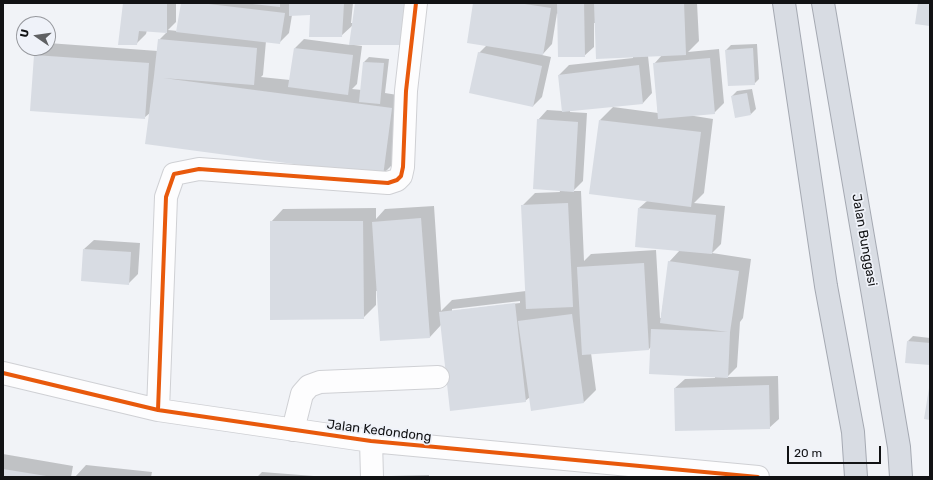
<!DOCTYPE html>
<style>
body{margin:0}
#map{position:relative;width:933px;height:480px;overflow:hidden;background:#f1f3f7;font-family:Rubik,sans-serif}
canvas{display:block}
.frame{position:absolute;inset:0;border:4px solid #111214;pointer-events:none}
.north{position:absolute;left:16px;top:16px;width:40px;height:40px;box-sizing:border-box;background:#eff2f9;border:1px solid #96989d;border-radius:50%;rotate:283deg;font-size:11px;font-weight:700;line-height:16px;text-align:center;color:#111214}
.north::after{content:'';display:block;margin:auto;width:14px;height:18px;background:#5f6163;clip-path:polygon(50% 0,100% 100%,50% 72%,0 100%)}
.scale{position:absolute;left:787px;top:446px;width:94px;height:18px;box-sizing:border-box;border:2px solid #111214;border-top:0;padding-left:5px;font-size:12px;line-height:14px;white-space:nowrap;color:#111214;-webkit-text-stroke:3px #eff2f9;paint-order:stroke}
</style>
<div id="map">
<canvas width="933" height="480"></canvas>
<div class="frame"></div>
<div class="north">U</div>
<div class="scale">20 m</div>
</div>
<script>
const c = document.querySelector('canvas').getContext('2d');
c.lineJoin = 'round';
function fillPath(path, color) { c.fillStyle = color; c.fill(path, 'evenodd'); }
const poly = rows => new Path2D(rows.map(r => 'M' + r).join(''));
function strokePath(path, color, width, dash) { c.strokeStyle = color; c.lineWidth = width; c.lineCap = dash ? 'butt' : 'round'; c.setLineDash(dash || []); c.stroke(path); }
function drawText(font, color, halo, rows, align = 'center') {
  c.font = font + ' Rubik,sans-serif'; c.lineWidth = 3.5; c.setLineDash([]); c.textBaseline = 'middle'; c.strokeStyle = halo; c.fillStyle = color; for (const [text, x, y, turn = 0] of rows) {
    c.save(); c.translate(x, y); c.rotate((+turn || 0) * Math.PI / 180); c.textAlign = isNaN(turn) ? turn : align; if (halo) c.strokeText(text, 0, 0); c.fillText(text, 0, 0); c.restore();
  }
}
const shadow = poly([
 [124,3,176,3,176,22,168,30,178,31,182,3,353,3,351,23,353,23,356,3,354,45,362,46,357,84,352,89,362,90,364,62,369,57,389,59,385,93,404,96,395,162,382,175,151,112,144,118,35,56,43,48,48,48,48,43,158,51,159,40,167,32,147,30,146,34,136,44],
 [311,14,341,36,353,25,350,45,304,39,295,48,290,80,261,77,263,75,266,41,279,43,289,33,292,15],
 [474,3,697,3,699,41,688,52,719,49,724,103,714,113,688,115,713,119,704,193,694,203,725,206,721,244,712,253,751,259,743,318,740,322,737,367,727,377,778,376,779,419,769,428,675,388,685,379,715,378,715,376,651,347,649,349,591,353,596,390,584,402,530,397,525,401,441,325,430,337,378,291,376,291,376,305,363,318,271,222,283,209,376,208,376,219,385,209,434,206,441,311,452,300,526,291,522,206,535,193,560,192,538,120,547,110,563,111,559,75,569,65,633,58,633,56,595,23,594,23,594,47,584,56,557,13,552,44,542,55,551,57,542,97,533,106,479,53,487,45],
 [662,55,654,64,658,113,613,107,600,120,647,201,639,208,680,250,669,262,661,318,660,318,656,250,591,254,584,261,581,191,573,191,583,181,587,113,570,112,570,110,643,103,652,93,648,56],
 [520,301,520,303,452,311,452,309],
 [757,44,759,79,754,84,726,50,731,45],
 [752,89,756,109,751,114,732,96,737,91],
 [94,240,140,243,138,274,128,284,84,249],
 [913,336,930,338,930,364,908,341],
 [3,454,73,466,71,477,3,477],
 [86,465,152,472,151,477,75,477],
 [262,472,314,476,314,477,257,477],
 [429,475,429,477,390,477,391,476]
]);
const building = poly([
 [123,3,167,3,167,33,139,31,137,45,118,45],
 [181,3,200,3,285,13,280,44,176,32],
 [253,3,280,3,280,7,253,4],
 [289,3,344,3,342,37,309,37,310,15,289,16],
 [355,3,409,3,402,45,349,45],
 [473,3,518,3,551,8,543,55,467,43],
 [557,3,584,3,585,57,558,57],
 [594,3,684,3,686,55,596,59],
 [918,3,930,3,930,26,915,24],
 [158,39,257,48,254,85,163,78,392,108,383,176,145,144,154,76],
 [294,48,353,55,348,95,288,87],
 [753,48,755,85,728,86,725,50],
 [478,52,542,66,533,107,469,93],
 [34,55,149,63,145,119,30,111],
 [710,58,715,114,658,119,653,63],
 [363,62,384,63,380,104,359,102],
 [639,65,643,104,562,112,558,75],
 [747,93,751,115,735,118,731,96],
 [537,119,578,122,574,192,533,189],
 [599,120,701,132,691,207,589,194],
 [568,203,573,307,526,309,521,205],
 [638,208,716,215,712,254,635,247],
 [421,218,430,338,380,341,372,222],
 [270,221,363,221,364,319,270,320],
 [83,249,131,252,129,285,81,281],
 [668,261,739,271,730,332,728,378,649,374,651,329,728,332,660,323],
 [644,263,649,350,582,355,577,267],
 [515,303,526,402,450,411,439,312],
 [572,314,584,403,531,411,518,321],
 [907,341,930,343,930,365,905,363],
 [769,385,770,429,675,431,674,388],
 [929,388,930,388,930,420,924,419],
 [3,469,46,476,46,477,3,477]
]);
const minor = poly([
 [3,373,158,410,371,441,758,477],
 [158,410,166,197,174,174,199,169,388,183,397,180,401,176,403,167,406,91,416,3],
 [293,430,302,394,309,386,320,382,438,377],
 [371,441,372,477]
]);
const highway = poly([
 [784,3,826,286,853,432,856,477],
 [823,3,899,447,901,477]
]);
const cycleway = poly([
 [3,373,158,410,371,441,758,477],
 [158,410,166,197,174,174,199,169,388,183,397,180,401,176,403,167,406,91,416,3]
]);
const streetNames = [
 ["Jalan Bunggasi",864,240,80],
 ["Jalan Kedondong",379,431,7]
];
fillPath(shadow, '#0003');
fillPath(building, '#d8dce3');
strokePath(minor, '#cfd0d4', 24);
strokePath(highway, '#a5a9b2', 24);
strokePath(minor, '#fdfdfe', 22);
strokePath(highway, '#d8dce3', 22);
strokePath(cycleway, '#e8590c', 4);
drawText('13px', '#111214', '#eff2f9', streetNames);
</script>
